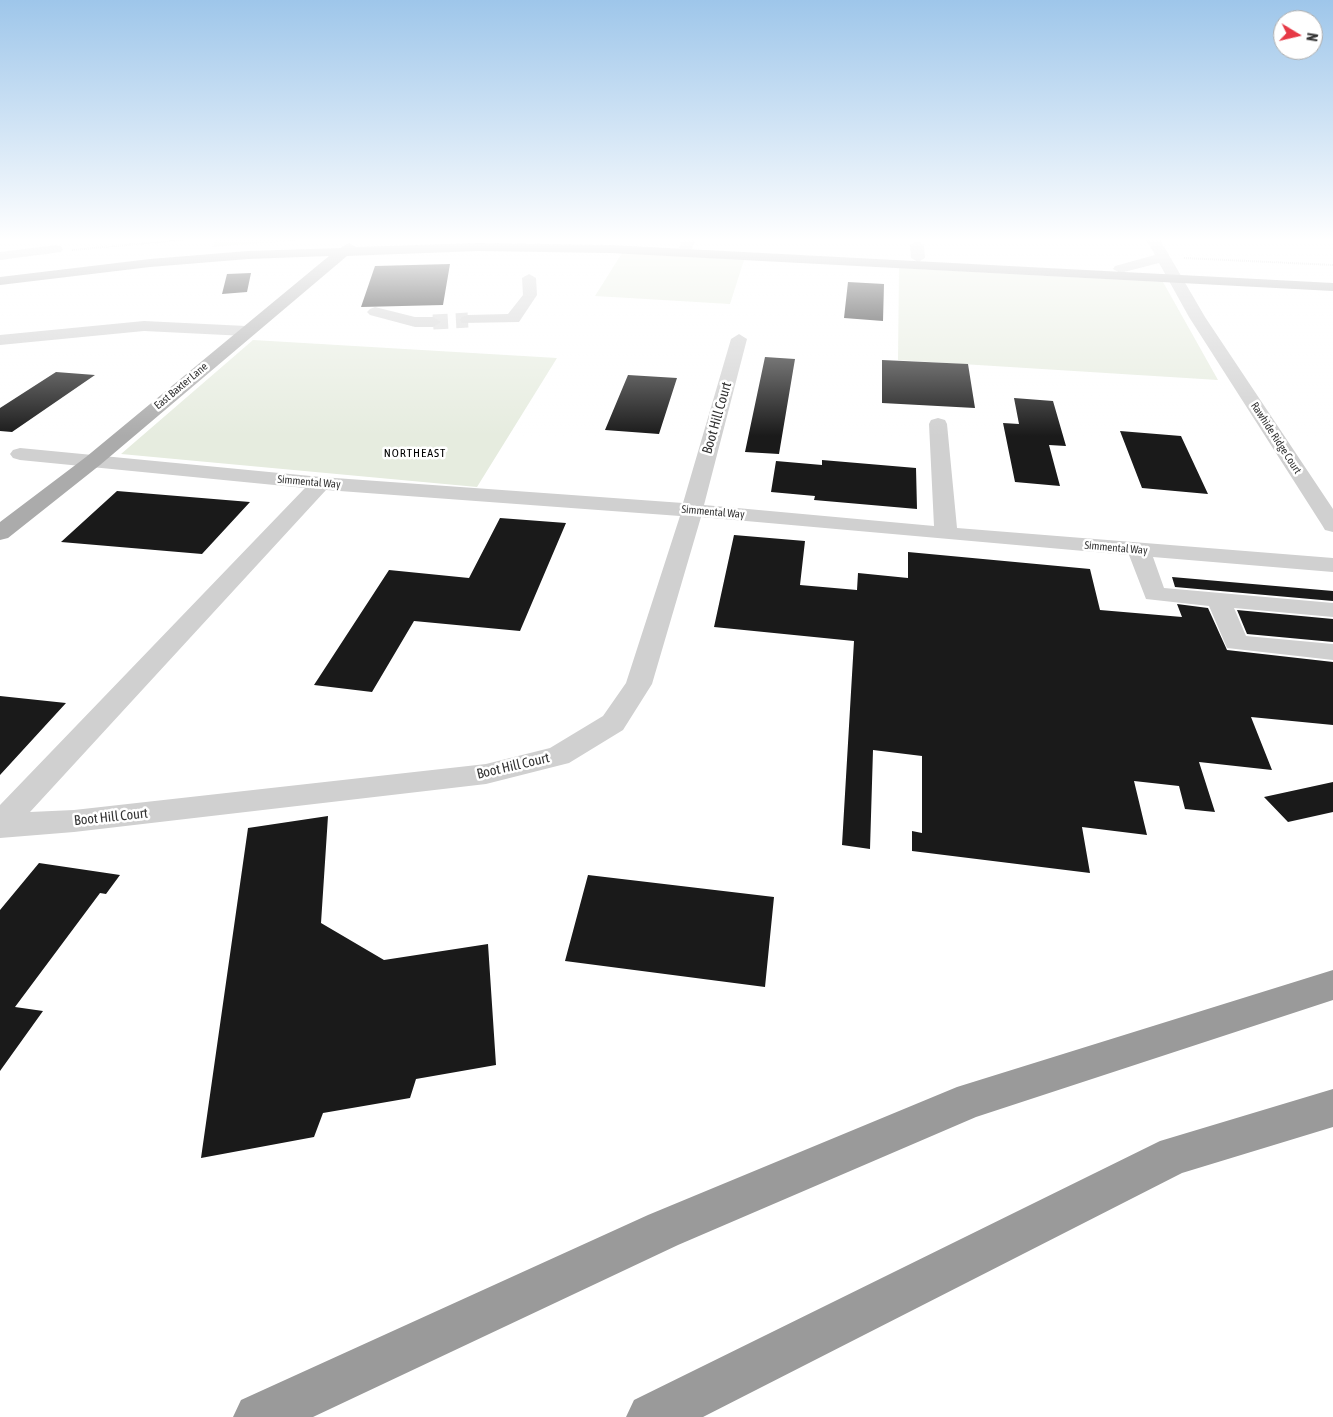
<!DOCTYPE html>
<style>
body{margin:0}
#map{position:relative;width:1333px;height:1417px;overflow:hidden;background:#fff;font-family:"Asap Condensed",sans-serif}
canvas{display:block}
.north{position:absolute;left:1273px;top:10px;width:50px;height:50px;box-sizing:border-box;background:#fff;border:1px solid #adadad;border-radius:50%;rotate:99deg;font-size:14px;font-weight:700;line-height:20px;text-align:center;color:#333}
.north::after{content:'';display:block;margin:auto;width:18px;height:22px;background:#e63946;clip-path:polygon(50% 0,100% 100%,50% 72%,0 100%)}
</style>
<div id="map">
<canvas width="1333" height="1417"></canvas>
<div class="north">N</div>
</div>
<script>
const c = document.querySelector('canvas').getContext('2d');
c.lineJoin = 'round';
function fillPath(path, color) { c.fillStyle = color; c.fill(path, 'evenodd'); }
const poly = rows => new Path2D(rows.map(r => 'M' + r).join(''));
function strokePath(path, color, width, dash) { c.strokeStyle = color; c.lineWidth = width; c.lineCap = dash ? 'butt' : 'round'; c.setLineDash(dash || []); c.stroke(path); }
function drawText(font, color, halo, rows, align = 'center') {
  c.font = font + ' "Asap Condensed",sans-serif'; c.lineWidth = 5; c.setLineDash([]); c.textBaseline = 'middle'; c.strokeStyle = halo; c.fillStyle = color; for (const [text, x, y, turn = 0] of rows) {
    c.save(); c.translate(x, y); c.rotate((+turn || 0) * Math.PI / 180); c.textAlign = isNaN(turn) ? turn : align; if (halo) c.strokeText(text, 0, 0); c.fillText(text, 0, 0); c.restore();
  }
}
const green = poly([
 [218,238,326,238,212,247],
 [622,253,744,260,730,304,595,296],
 [899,268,1163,282,1218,380,898,360],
 [253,340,557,358,477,487,121,454]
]);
const building = poly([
 [450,264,443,305,361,307,375,266],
 [251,273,247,292,222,294,227,274],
 [848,282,884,284,883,321,844,318],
 [765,357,795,359,779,454,745,452],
 [882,360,968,364,975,408,882,403],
 [56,372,95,375,12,432,0,431,0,408],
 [628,375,677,378,659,434,605,430],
 [1014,398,1053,401,1066,446,1049,445,1060,486,1015,482,1003,423,1019,424],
 [1120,431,1181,436,1208,494,1142,488],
 [822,460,916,468,917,509,814,500,815,496,771,492,776,461,822,465],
 [117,491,250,502,202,554,61,542],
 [500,518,566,523,520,631,414,621,372,692,314,685,389,570,469,578],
 [734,535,805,541,800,585,857,590,858,573,908,578,908,552,1090,569,1100,610,1182,617,1177,604,1208,608,1227,650,1333,662,1333,725,1251,717,1272,770,1199,762,1215,812,1185,809,1179,786,1134,781,1147,835,1082,827,1090,873,912,851,912,831,922,833,922,756,873,750,870,849,842,845,854,641,714,627],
 [1172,577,1333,591,1333,601,1175,587],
 [1237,610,1333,619,1333,642,1247,634],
 [0,696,66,703,0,775],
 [1333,782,1333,812,1288,822,1264,797],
 [328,816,321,923,384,960,488,944,496,1065,416,1079,410,1098,323,1113,314,1137,201,1158,248,828],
 [39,863,120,875,106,894,100,893,15,1007,43,1011,0,1071,0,910],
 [588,875,774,897,765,987,565,961]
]);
const minorTunnel = poly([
 [433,322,468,320]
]);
const path = poly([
 [72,250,203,238],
 [1184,258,1333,265]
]);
const minor = poly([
 [683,238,697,238,691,250,681,250,679,247,683,238],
 [1145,238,1159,238,1205,317,1333,509,1333,532,1325,530,1322,525,1189,317,1159,263,1120,273,1113,269,1115,266,1155,255,1145,238],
 [917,241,924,245,925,258,918,262,911,258,910,245,917,241],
 [56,245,61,246,63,249,61,252,0,260,0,252,56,245],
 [529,274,536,278,537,295,519,322,462,323,460,320,462,317,468,315,508,314,523,295,522,278,529,274],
 [375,307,415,317,433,317,441,322,433,327,415,327,370,315,367,312,370,309,375,307],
 [144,321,246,326,254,331,246,336,144,331,0,345,0,335,144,321],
 [739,334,747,339,704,505,934,526,929,424,931,420,938,418,945,420,947,424,957,528,1333,558,1333,572,1153,557,1164,588,1333,603,1333,617,1234,608,1246,636,1333,644,1333,660,1227,648,1209,606,1146,599,1129,555,701,517,652,684,623,730,569,763,486,784,74,832,0,838,0,805,305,488,20,460,13,458,10,454,13,450,20,448,321,477,683,503,731,339,739,334],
 [326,490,680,516,626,683,603,716,550,748,486,764,74,810,30,812,326,490]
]);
const major = poly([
 [349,243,356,247,478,243,610,245,1333,283,1333,291,610,253,478,251,347,256,100,465,8,538,0,540,0,522,86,457,329,256,248,259,150,267,0,285,0,277,150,259,248,251,340,248,349,243]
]);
const highway = poly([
 [1333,970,1333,1000,976,1117,678,1245,313,1417,233,1417,241,1400,648,1215,957,1087,1333,970],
 [1333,1089,1333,1127,1182,1173,703,1417,626,1417,634,1400,1160,1141,1333,1089]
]);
const farStreetnames = [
 ["East Baxter Lane",181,386,-40],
 ["Rawhide Ridge Court",1276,438,57],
 ["Simmental Way",309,482,5],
 ["Simmental Way",713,512,5],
 ["Simmental Way",1116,548,5]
];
const farNeighbourhoodnames = [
 ["NORTHEAST",415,453]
];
const streetNames = [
 ["Boot Hill Court",717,418,-74],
 ["Boot Hill Court",513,766,-13],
 ["Boot Hill Court",111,817,-6]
];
fillPath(green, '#e6ecdf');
fillPath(building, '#1a1a1a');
strokePath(minorTunnel, '#d6d6d6', 15, [15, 8]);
strokePath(path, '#cdcdcd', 2, [1, 1]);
fillPath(minor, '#d0d0d0');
fillPath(major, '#ababab');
fillPath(highway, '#9a9a9a');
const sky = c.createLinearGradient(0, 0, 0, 436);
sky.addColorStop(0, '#9ec6ea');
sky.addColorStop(0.55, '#fff');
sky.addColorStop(1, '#ffffff00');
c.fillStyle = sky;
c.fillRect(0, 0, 1333, 436);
drawText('11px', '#333', '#fff', farStreetnames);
c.letterSpacing = '1px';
drawText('12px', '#000', '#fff', farNeighbourhoodnames);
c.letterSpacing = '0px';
drawText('14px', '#333', '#fff', streetNames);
</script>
